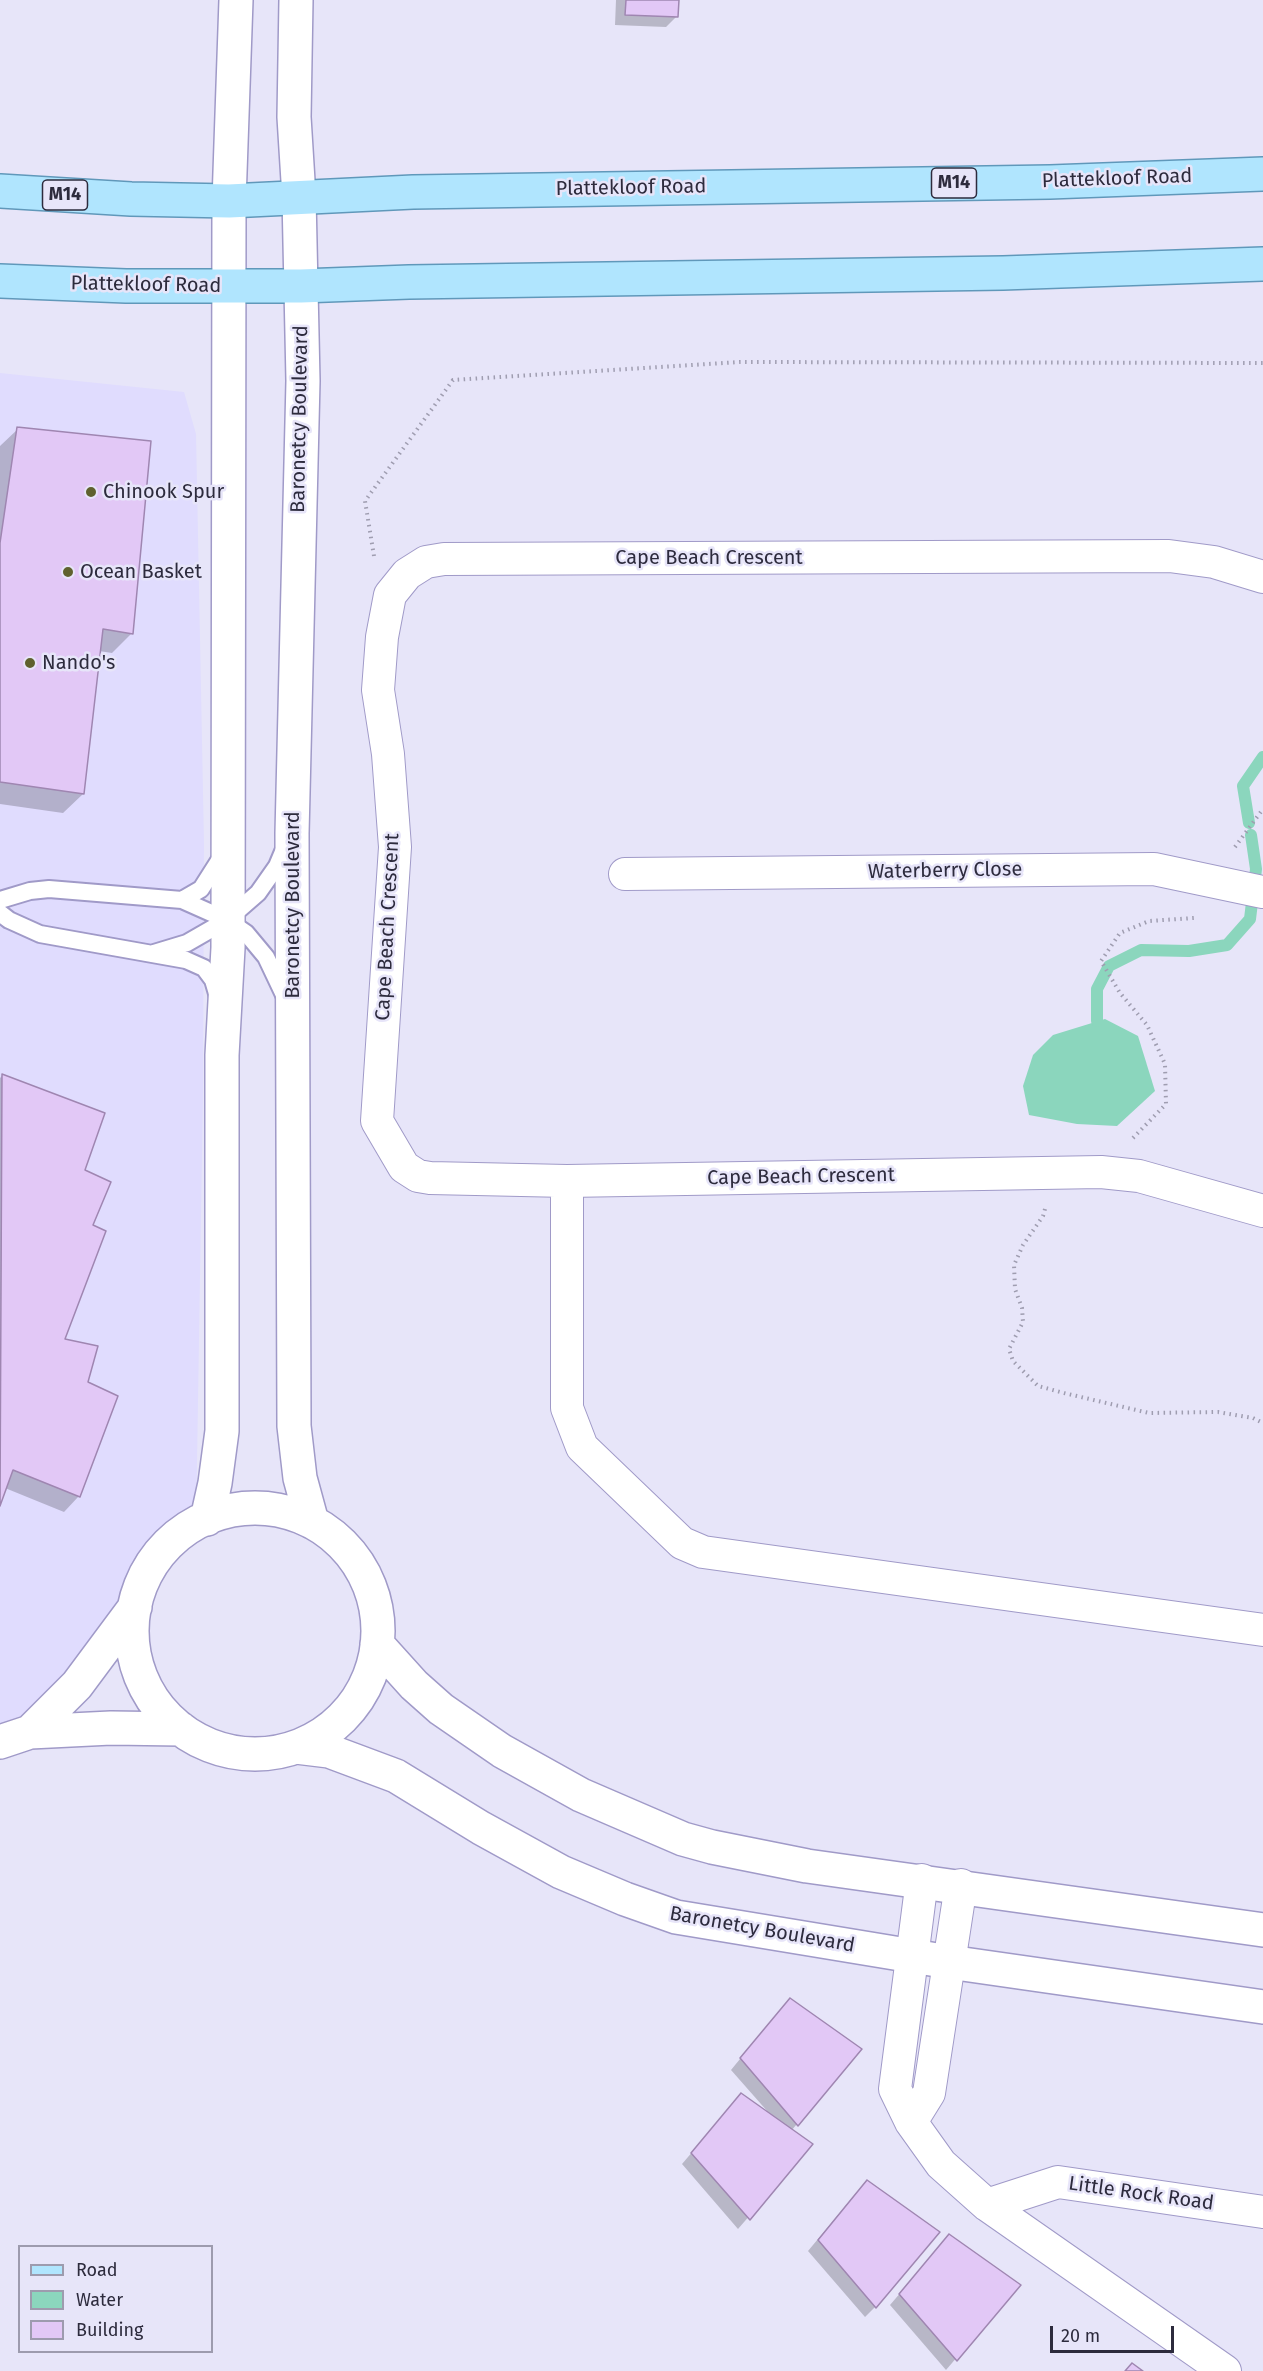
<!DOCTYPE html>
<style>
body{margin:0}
#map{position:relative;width:1263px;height:2371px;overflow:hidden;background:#e7e5f9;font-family:"Fira Sans",sans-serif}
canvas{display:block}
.legend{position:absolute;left:18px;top:2245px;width:195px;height:108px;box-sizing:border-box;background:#e7e5f9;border:2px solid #9d9bae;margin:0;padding:8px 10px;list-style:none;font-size:18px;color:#2d2b3d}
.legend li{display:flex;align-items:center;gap:12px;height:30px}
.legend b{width:30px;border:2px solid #9d9bae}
.scale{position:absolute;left:1050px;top:2326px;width:124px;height:27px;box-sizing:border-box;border:3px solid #2d2b3d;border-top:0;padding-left:8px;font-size:18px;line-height:21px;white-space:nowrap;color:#2d2b3d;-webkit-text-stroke:4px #e7e5f9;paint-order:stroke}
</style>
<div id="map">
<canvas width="1263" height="2371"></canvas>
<ul class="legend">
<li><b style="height:8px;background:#b0e5fe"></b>Road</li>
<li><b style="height:16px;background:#8bd6bd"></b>Water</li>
<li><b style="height:16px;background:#e2c8f6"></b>Building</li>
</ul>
<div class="scale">20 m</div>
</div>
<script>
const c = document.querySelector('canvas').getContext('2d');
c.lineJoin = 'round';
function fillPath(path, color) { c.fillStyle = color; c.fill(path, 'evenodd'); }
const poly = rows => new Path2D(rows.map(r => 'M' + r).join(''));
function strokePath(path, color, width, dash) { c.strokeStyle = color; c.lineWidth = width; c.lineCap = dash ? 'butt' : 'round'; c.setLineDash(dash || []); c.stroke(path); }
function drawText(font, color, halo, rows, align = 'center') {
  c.font = font + ' "Fira Sans",sans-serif'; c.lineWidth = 5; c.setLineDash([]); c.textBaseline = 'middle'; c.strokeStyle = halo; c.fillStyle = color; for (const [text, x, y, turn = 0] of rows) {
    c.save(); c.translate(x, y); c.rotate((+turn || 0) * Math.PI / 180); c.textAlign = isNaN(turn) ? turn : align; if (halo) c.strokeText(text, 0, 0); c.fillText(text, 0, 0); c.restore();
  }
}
const built = poly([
 [0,373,184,392,196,434,204,845,203,1091,196,1523,126,1640,0,1742]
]);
const water = poly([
 [1105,1019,1138,1036,1155,1091,1117,1126,1077,1124,1029,1115,1023,1086,1033,1055,1053,1035]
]);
const shadow = poly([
 [616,0,677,0,677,16,666,27,615,25],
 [18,429,132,633,112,653,99,651,83,794,63,813,0,804,0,446],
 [2,1076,83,1170,91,1226,63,1340,86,1383,79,1496,64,1512,5,1488,0,1502,0,1078],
 [780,2010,860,2050,791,2131,811,2145,738,2229,682,2164,741,2095,768,2112,731,2070],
 [857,2192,875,2307,865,2317,808,2251],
 [949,2236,1018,2286,946,2370,890,2305]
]);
const stream = poly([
 [1249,823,1243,786,1263,757],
 [1097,1021,1097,989,1109,966,1141,950,1189,951,1227,945,1250,919,1256,869,1251,835]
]);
const building = poly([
 [626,0,679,0,678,17,625,15,626,0],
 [17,427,151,441,133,634,103,629,84,794,0,782,0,543,17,427],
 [2,1074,105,1113,85,1170,111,1182,93,1225,106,1231,65,1339,98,1346,88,1382,118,1396,80,1497,13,1470,0,1506,2,1074],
 [790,1998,862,2049,798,2126,740,2058,790,1998],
 [741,2093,813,2144,750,2220,691,2153,741,2093],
 [867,2180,940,2232,876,2308,818,2240,867,2180],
 [949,2234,1021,2285,957,2361,899,2294,949,2234],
 [1132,2363,1143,2371,1125,2371,1132,2363]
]);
const path = poly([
 [374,556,365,501,453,380,740,362,1263,363],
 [1235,847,1263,809],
 [1133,1138,1166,1104,1165,1064,1147,1025,1120,993,1101,961,1120,933,1149,921,1194,918],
 [1045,1209,1043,1216,1023,1245,1014,1265,1015,1289,1022,1308,1023,1322,1009,1349,1013,1361,1038,1386,1064,1393,1149,1413,1218,1412,1253,1418,1263,1423]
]);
const service = poly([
 [0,900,30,891,49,889,182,900,227,920,246,933,266,957,285,997],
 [182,900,201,889,222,856],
 [0,913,9,920,40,934,186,960,204,968,213,980,218,997],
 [154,953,187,943,227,920,258,893,277,866,285,847]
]);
const minor = poly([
 [1263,577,1214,562,1169,556,444,559,426,562,407,574,390,595,382,637,378,690,388,754,395,847,377,1121,404,1167,418,1176,430,1178,567,1181,1101,1172,1139,1176,1263,1211],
 [625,874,1154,869,1263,892],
 [567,1181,567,1408,582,1447,682,1543,703,1552,1263,1630],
 [922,1880,895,2089,911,2122,941,2164,987,2205,1225,2371],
 [911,2122,929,2093,961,1885],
 [987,2205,1058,2182,1263,2212]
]);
const tertiary = poly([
 [296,0,294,117,299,197,303,381,292,833,294,1426,300,1478,312,1522],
 '132 1631a123 123 0 1 1 246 0a123 123 0 1 1-246 0Z',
 [207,1519,215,1483,222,1431,222,1055,228,948,229,201,236,0],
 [377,1644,414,1685,441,1709,502,1751,581,1795,683,1839,712,1847,807,1866,1263,1930],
 [30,1732,77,1685,135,1607],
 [0,1742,30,1732,111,1728,181,1729],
 [296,1747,329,1751,396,1776,481,1828,561,1872,625,1899,676,1917,949,1962,1263,2007]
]);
const primary = poly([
 [0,191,131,199,229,201,413,192,1050,182,1263,174],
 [0,281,126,286,301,286,409,282,1003,273,1263,264]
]);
const markers = [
 [91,492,6,"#5f612e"],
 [68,572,6,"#5f612e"],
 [30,663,6,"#5f612e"]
];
const shields = [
 [954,183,45],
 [65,195,45]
];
const shieldNames = [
 ["M14",954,183],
 ["M14",65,195]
];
const streetNames = [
 ["Plattekloof Road",1117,179,-2],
 ["Plattekloof Road",631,188,-1],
 ["Plattekloof Road",146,285,1],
 ["Baronetcy Boulevard",300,419,-89],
 ["Cape Beach Crescent",709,558],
 ["Waterberry Close",945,871,-1],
 ["Baronetcy Boulevard",293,905,-90],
 ["Cape Beach Crescent",388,927,-87],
 ["Cape Beach Crescent",801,1177,-1],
 ["Baronetcy Boulevard",762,1930,10],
 ["Little Rock Road",1141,2194,8]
];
const poiNames = [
 ["Chinook Spur",103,492],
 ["Ocean Basket",80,572],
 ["Nando's",42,663]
];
fillPath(built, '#e0dcfe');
fillPath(water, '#8bd6bd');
fillPath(shadow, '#0003');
strokePath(stream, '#8bd6bd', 12);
fillPath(building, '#e2c8f6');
strokePath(building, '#9f86b1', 1.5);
strokePath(service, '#a09ac8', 20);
strokePath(minor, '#a09ac8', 34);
strokePath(tertiary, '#a09ac8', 36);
strokePath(primary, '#6098ba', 36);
strokePath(path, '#9f9db0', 4, [1.5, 4.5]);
strokePath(service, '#fff', 16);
strokePath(minor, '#fff', 32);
strokePath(tertiary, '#fff', 33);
strokePath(primary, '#b0e5fe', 33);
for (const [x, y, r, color] of markers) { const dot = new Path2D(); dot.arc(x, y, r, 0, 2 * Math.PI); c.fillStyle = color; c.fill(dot); strokePath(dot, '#e7e5f9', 2); }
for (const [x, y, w] of shields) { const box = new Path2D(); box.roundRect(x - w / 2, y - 15, w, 30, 4.5); c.fillStyle = '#e7e5f9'; c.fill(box); strokePath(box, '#2d2b3d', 1.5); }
drawText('bold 18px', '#2d2b3d', null, shieldNames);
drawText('20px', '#2d2b3d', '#e7e5f9', streetNames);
drawText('20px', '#2d2b3d', '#e7e5f9', poiNames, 'left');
</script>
